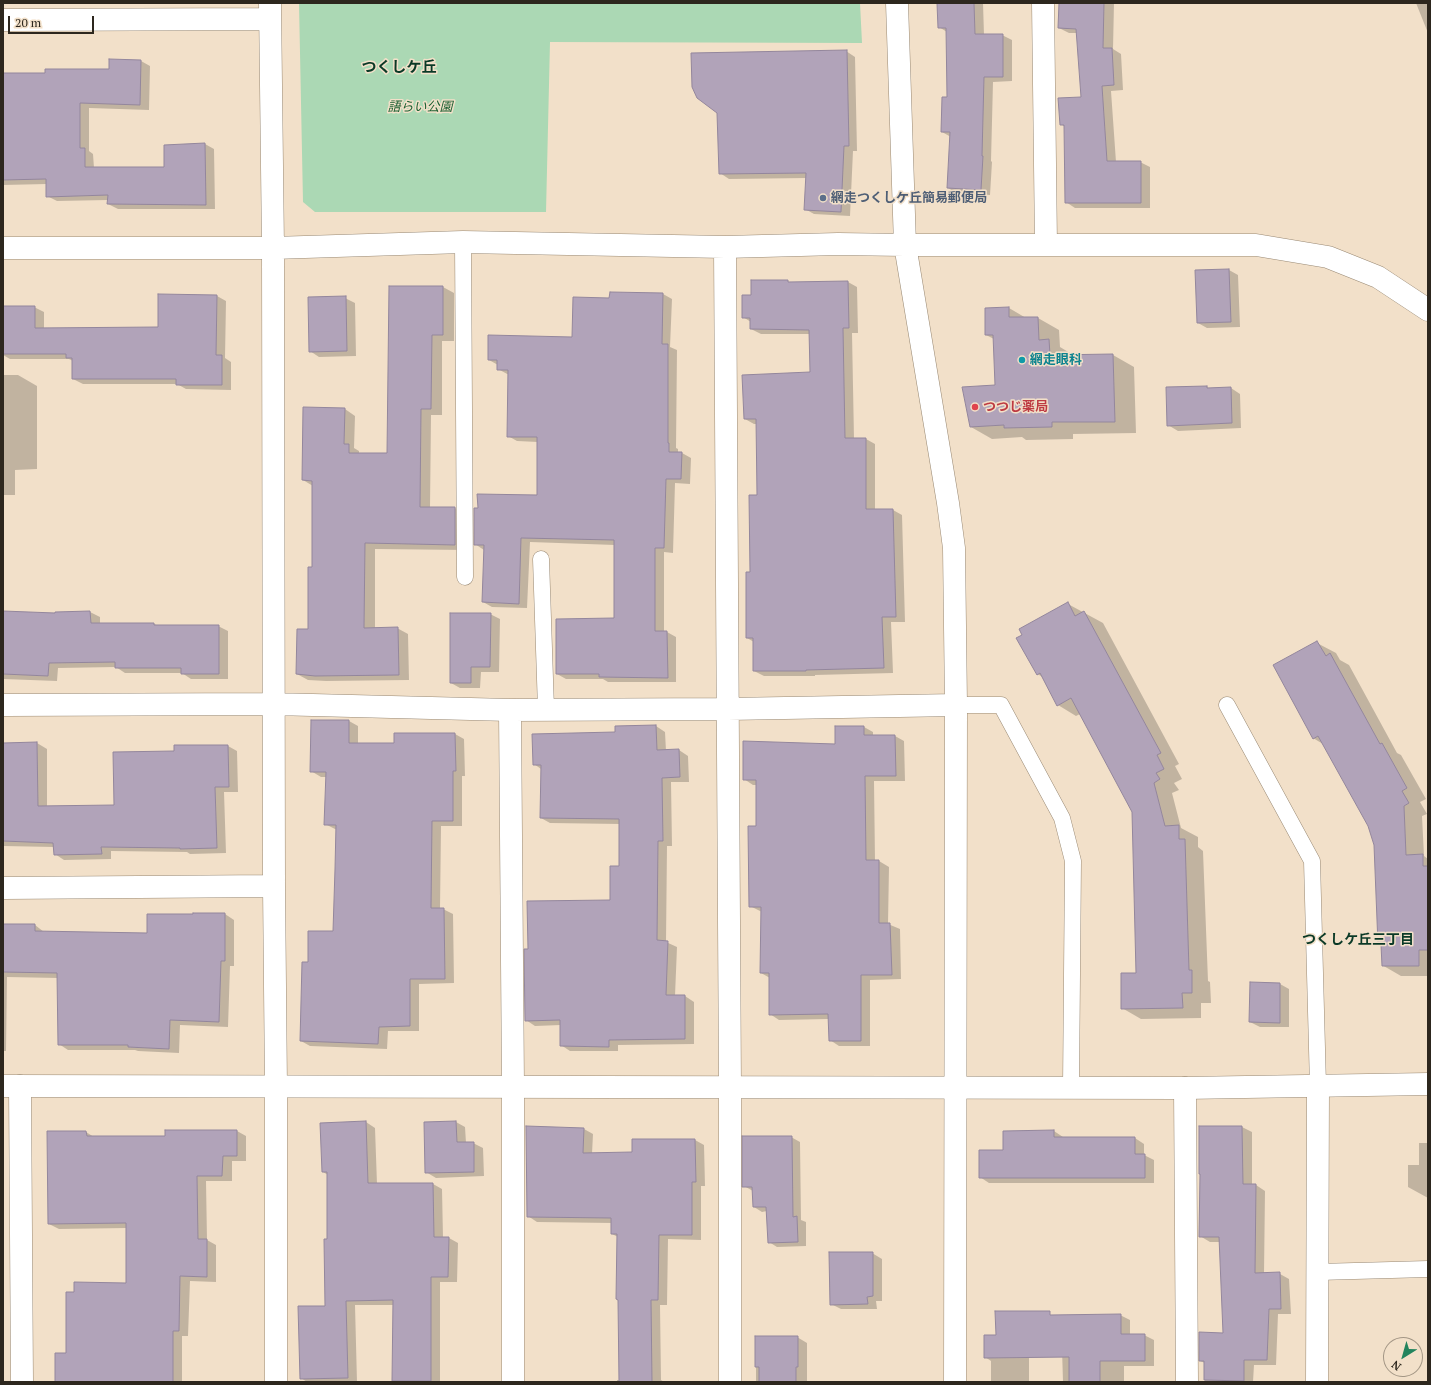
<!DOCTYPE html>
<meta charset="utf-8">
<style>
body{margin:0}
#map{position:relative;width:1431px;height:1385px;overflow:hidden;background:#f2e0c9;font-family:"PT Serif",serif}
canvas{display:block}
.frame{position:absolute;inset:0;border:4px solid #2d271e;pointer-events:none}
.north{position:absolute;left:1383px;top:1337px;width:40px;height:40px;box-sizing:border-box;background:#f2e0c9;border:1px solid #a39685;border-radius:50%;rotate:217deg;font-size:11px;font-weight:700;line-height:16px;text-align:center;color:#2d271e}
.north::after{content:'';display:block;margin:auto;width:14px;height:18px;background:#23845d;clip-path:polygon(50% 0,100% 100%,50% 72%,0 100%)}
.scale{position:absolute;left:8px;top:16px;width:86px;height:18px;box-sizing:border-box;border:2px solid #2d271e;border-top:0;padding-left:5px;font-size:12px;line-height:14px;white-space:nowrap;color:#2d271e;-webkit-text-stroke:3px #f2e0c9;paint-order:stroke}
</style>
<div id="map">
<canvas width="1431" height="1385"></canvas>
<div class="frame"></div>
<div class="north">N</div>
<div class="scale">20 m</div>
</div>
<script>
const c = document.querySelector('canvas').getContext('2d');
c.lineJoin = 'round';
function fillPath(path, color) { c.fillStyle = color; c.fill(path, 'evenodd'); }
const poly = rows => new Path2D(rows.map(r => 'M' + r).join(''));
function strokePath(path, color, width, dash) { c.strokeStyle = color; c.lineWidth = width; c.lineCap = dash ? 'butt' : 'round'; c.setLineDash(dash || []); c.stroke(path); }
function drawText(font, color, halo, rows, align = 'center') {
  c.font = font + ' "PT Serif","Noto Sans JP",serif'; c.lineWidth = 3; c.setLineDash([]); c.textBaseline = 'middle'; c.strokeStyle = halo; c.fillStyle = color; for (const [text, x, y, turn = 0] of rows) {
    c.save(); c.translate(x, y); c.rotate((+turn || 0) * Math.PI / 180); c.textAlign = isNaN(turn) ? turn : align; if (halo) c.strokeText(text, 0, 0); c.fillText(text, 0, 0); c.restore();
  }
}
const green = poly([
 [299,3,860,3,862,43,550,42,546,212,315,212,303,202]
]);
const shadow = poly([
 [938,3,983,3,984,35,1002,35,1012,40,1012,81,993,82,991,161,992,162,990,195,957,193,948,188,951,137,942,132,948,98,947,32,939,27],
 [1060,3,1114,3,1113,49,1121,54,1123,90,1111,91,1116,162,1140,162,1150,167,1150,208,1075,208,1066,202,1065,127,1061,124,1082,98,1077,33,1069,33,1059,28],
 [1416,3,1428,3,1428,33],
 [846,51,855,57,857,151,853,151,850,216,814,214,805,209,807,178,729,179,720,173,718,113],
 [141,61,150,66,149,110,89,108,89,151,93,154,94,168,166,168,165,146,205,144,214,149,215,209,118,209,108,204,108,200,57,201,47,196,47,184,3,185,3,74,46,74,110,70],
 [1229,270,1238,275,1240,327,1207,328,1198,323,1197,271],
 [787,281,791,283,848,282,857,287,858,333,852,333,854,439,866,439,875,444,875,510,893,510,902,515,905,622,891,622,893,673,815,675,815,676,764,676,754,671,754,642,747,638,758,496,757,424,754,424,745,419,811,373,810,334,761,334,751,329,751,322,743,317,752,296],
 [390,287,443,287,454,293,454,341,442,341,442,415,431,415,430,508,455,508,465,514,466,550,375,549,375,628,397,628,408,634,409,680,326,681,308,680,297,674,309,630,313,568,313,486,303,480,345,409,355,416,354,448,359,451,359,454,388,454],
 [663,294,672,299,670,347,677,350,676,448,678,449,678,453,682,453,691,458,690,484,675,483,673,553,664,552,664,632,667,632,676,637,676,682,608,682,603,679,566,679,557,674,615,619,615,545,530,542,527,608,492,607,483,602,484,550,475,544,538,496,538,442,517,441,508,436,509,375,498,369,498,365,489,360,573,338,610,299],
 [217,296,226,301,225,358,231,362,231,390,186,389,177,384,83,384,73,379,73,361,69,359,10,359,3,355,3,307,34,307,44,312,44,329,159,328],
 [345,298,355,303,356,356,319,357,310,351],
 [1009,308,1026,318,1038,318,1059,330,1060,347,1070,353,1070,356,1113,355,1134,367,1136,433,1073,434,1073,439,1026,440,1022,437,992,439,971,427,996,386,994,339,986,335],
 [3,375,18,375,37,386,37,469,15,470,15,495,3,495],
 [1207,387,1210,389,1231,388,1240,394,1241,428,1178,431,1168,425],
 [1068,604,1103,623,1179,764,1175,766,1182,779,1174,783,1179,790,1172,793,1181,828,1198,837,1198,847,1203,851,1208,981,1210,982,1211,1003,1201,1003,1201,1018,1141,1019,1122,1008,1137,974,1133,812,1080,714,1076,716,1058,705,1043,677,1037,674],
 [90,612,100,617,100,624,154,624,159,626,218,626,228,631,228,679,191,679,182,673,125,673,116,667,58,668,57,681,3,679,3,630,56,614,56,613],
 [490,614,500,619,499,672,481,672,480,688,460,688,451,683],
 [1317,643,1336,653,1340,660,1349,665,1397,753,1401,755,1426,799,1420,802,1427,814,1422,816,1424,856,1428,859,1428,976,1401,976,1382,965,1382,946,1379,944,1375,845,1369,825,1323,744,1313,738],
 [312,721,349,721,358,726,358,744,395,744,455,734,464,739,465,776,462,776,462,826,441,826,440,909,443,909,453,914,454,983,419,984,419,1031,388,1031,387,1049,310,1046,301,1041,309,963,334,932,337,830,325,824,327,777,321,777,311,771],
 [656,726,665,732,666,751,679,750,688,756,689,782,671,782,672,846,667,846,666,942,677,947,675,996,685,996,694,1002,694,1044,618,1045,618,1051,570,1051,561,1045,561,1025,535,1026,526,1020,529,950,611,901,620,867,620,824,550,823,541,818,541,769,534,764,616,733],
 [864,727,873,732,873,736,895,736,904,741,905,781,874,781,875,861,879,861,889,867,888,924,900,929,901,979,870,980,870,1046,839,1046,830,1040,829,1019,779,1020,770,1014,770,978,761,973,762,912,750,906,757,827,757,785,753,785,744,779,836,745],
 [37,743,47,749,47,807,115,806,175,752,228,746,237,751,238,792,224,792,226,853,190,854,187,852,111,851,111,859,64,860,55,854,54,847,3,846,3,744],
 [225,914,234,920,234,966,230,966,228,1027,180,1025,179,1053,138,1051,135,1050,68,1050,59,1044,58,978,7,977,6,1051,3,1051,3,925,35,925,44,932,148,934,148,915],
 [1280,984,1289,989,1289,1027,1260,1027,1250,1022],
 [366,1122,375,1128,377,1184,433,1184,442,1189,443,1238,449,1238,458,1243,457,1282,440,1282,440,1382,393,1382,394,1305,355,1305,357,1382,307,1382,301,1378,326,1307,328,1175,323,1172],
 [456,1122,465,1127,466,1143,473,1143,483,1148,484,1176,436,1178,426,1172],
 [1200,1127,1242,1127,1252,1132,1252,1185,1256,1185,1265,1191,1264,1274,1280,1274,1289,1279,1291,1314,1278,1314,1276,1365,1254,1365,1253,1382,1205,1382,1205,1363,1200,1361,1224,1334,1220,1242,1210,1242,1200,1236,1201,1174],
 [584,1129,593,1134,592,1154,633,1153,695,1140,704,1145,705,1186,701,1186,701,1240,668,1239,667,1305,660,1305,661,1380,664,1382,617,1382,617,1380,620,1380,618,1237,612,1234,612,1223,537,1222,528,1216],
 [166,1131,237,1131,246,1136,246,1161,232,1161,232,1181,206,1181,207,1240,216,1245,216,1282,190,1281,188,1336,182,1336,182,1382,56,1382,67,1354,75,1293,127,1284,127,1228,59,1229,49,1224,86,1132,94,1137,166,1137],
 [1054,1131,1063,1137,1063,1138,1135,1138,1144,1144,1144,1155,1154,1160,1154,1183,989,1183,980,1177,1004,1151],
 [791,1137,800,1142,801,1220,806,1222,806,1246,777,1247,769,1242,767,1211,762,1212,754,1207,753,1191,744,1186],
 [1419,1143,1428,1143,1428,1198,1408,1187,1408,1165,1419,1165],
 [3,1210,4,1211,4,1232,3,1232],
 [872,1253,882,1259,882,1301,876,1301,877,1309,841,1309,831,1304],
 [1120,1315,1130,1320,1130,1335,1144,1335,1154,1340,1154,1366,1124,1366,1124,1382,1063,1382,1061,1316],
 [1029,1318,1029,1382,991,1382,991,1361,985,1357,997,1336],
 [756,1337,797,1337,807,1343,807,1382,756,1382]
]);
const building = poly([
 [937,3,974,3,975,34,1003,34,1003,77,984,77,982,156,983,156,981,190,947,188,950,132,941,132,942,97,947,97,946,28,938,28,937,3],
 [1059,3,1104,3,1103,48,1112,48,1114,85,1102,86,1107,161,1141,161,1141,203,1065,203,1064,125,1060,125,1058,98,1081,97,1076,29,1058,28,1059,3],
 [847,50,849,146,844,146,841,212,804,210,806,173,719,174,717,113,697,98,692,87,691,53,847,50],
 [109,59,141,60,140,105,80,103,80,148,85,148,85,167,164,167,164,145,205,143,206,205,107,204,108,195,46,197,46,179,3,180,3,73,45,73,45,69,109,69,109,59],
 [1229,269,1231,322,1197,323,1195,270,1229,269],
 [751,280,788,280,788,282,848,281,849,328,843,328,845,438,866,438,866,509,893,509,896,617,882,617,884,668,806,670,806,671,753,671,753,638,746,638,746,572,750,572,749,495,757,495,756,419,744,419,742,375,810,372,809,330,750,329,750,318,742,318,742,295,751,295,751,280],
 [389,286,443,286,443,335,432,335,431,409,421,409,420,507,455,507,455,545,365,543,364,628,398,627,399,675,315,676,296,674,297,629,308,629,308,567,312,567,312,481,302,480,303,407,345,408,344,444,349,444,349,453,387,453,389,286],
 [610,292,663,293,662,344,668,344,668,443,669,443,669,452,682,452,681,479,666,479,664,548,655,548,655,631,667,631,668,678,599,677,599,674,556,674,556,619,614,618,614,540,521,538,519,604,482,602,484,545,474,545,474,508,478,508,477,494,537,495,537,437,507,437,508,370,497,370,497,360,488,360,488,335,572,337,573,297,609,298,610,292],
 [158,294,217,295,216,355,222,355,222,385,176,385,176,379,72,379,72,358,66,358,66,354,3,354,3,306,35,306,35,328,158,327,158,294],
 [346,296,347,351,309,352,308,297,346,296],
 [1009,307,1009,317,1038,317,1039,340,1049,339,1050,355,1113,354,1115,422,1052,422,1052,427,1004,428,1004,425,970,427,962,387,995,385,993,335,985,335,985,308,1009,307],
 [1207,386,1207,388,1231,387,1232,423,1167,426,1166,387,1207,386],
 [1068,602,1075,616,1084,611,1161,753,1157,755,1164,769,1156,773,1160,779,1154,783,1165,826,1179,825,1179,839,1185,839,1189,970,1192,970,1192,993,1182,993,1183,1008,1121,1009,1121,973,1136,973,1132,812,1071,698,1057,706,1040,673,1037,675,1016,638,1022,635,1019,629,1068,602],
 [3,611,55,613,55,612,90,611,91,623,154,623,154,625,219,625,219,674,181,674,181,668,115,668,115,662,49,663,48,676,3,674,3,611],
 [450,613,491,613,490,667,471,667,471,683,450,683,450,613],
 [1317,641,1326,656,1330,653,1380,744,1382,743,1407,788,1402,791,1409,803,1404,806,1406,855,1423,854,1423,866,1428,866,1428,950,1419,950,1419,966,1382,966,1381,945,1378,945,1374,845,1368,826,1318,736,1313,739,1273,665,1317,641],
 [311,720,349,720,349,743,394,743,394,733,455,733,456,771,453,771,453,821,432,821,431,908,444,908,445,979,410,979,410,1026,379,1027,378,1044,300,1041,302,962,308,962,308,931,333,931,335,869,336,825,324,825,326,772,310,772,311,720],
 [656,725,657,750,679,749,680,777,662,778,663,841,658,841,657,940,668,941,666,995,685,995,685,1039,609,1040,609,1047,560,1046,560,1020,525,1021,524,949,528,949,527,901,610,900,610,866,619,866,619,819,540,818,541,765,533,765,532,734,615,732,615,726,656,725],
 [835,726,864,726,864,735,895,735,896,776,865,776,866,860,879,860,879,923,890,923,892,975,861,975,861,1041,829,1041,828,1014,769,1015,769,973,760,973,761,907,749,907,748,826,756,826,756,780,743,780,743,741,835,744,835,726],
 [37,742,38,806,114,805,113,752,174,751,174,745,228,745,229,787,215,787,217,848,180,849,180,848,101,847,102,854,54,855,53,843,3,841,3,743,37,742],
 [193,913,225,913,225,961,221,961,219,1022,170,1020,169,1049,128,1047,128,1045,58,1045,57,973,3,972,3,924,35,924,35,931,147,933,147,914,193,914,193,913],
 [1250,982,1280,983,1280,1023,1249,1022,1250,982],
 [366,1121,368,1183,433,1183,434,1237,449,1237,448,1277,431,1277,431,1381,392,1381,393,1300,346,1301,348,1378,300,1379,298,1306,325,1306,324,1239,327,1239,327,1172,322,1172,320,1123,366,1121],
 [456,1121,457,1142,474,1142,474,1172,425,1173,424,1122,456,1121],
 [526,1126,584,1128,583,1153,632,1152,632,1139,695,1139,696,1182,692,1182,692,1235,659,1235,658,1300,651,1300,652,1382,619,1382,618,1300,616,1299,617,1234,611,1234,611,1218,527,1217,526,1126],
 [1199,1126,1242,1126,1243,1184,1256,1184,1255,1273,1280,1272,1281,1309,1269,1309,1267,1360,1244,1360,1244,1381,1204,1380,1204,1361,1199,1361,1199,1332,1223,1333,1219,1237,1199,1237,1200,1174,1199,1174,1199,1126],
 [165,1130,237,1130,237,1156,223,1156,222,1176,197,1176,198,1239,207,1239,207,1277,180,1276,179,1331,173,1331,173,1382,55,1382,55,1353,66,1353,66,1292,74,1292,74,1282,126,1283,126,1223,48,1224,47,1131,86,1131,87,1136,165,1136,165,1130],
 [1054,1130,1054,1137,1135,1137,1135,1154,1145,1154,1145,1178,979,1178,979,1150,1003,1150,1003,1131,1054,1130],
 [742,1136,792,1136,793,1217,797,1216,798,1242,768,1243,766,1207,753,1207,752,1187,742,1187,742,1136],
 [829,1252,873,1252,873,1296,867,1297,868,1304,830,1305,829,1252],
 [995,1311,1050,1311,1050,1315,1121,1314,1121,1334,1145,1334,1145,1361,1100,1361,1100,1382,1069,1382,1069,1357,984,1358,984,1335,996,1335,995,1311],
 [755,1336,798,1336,798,1367,796,1367,796,1382,759,1382,759,1367,755,1367,755,1336]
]);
const service = poly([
 [463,242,465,577],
 [541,559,546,709],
 [956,705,1001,705,1062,818,1073,861,1071,1087],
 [1227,705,1312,861,1318,1086],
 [1318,1272,1428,1269]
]);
const minor = poly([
 [270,3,273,248,274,886,276,1087,276,1382],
 [897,3,905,245,948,503,954,548,956,705,955,1382],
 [1043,3,1046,245],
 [3,20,270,19],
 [725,247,730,1088,730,1382],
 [3,248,273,248,463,242,725,247,838,244,905,245,1256,245,1328,257,1378,277,1428,310],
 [3,705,273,704,510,710,513,1086,513,1382],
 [510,710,728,709,956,705],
 [3,888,274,886],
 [20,1086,22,1382],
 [1185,1088,1187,1382],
 [1317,1382,1318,1086]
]);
const tertiary = poly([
 [3,1086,1185,1088,1428,1084]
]);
const markers = [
 [823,198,4,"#5c6f8a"],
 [1022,360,4,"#0f9aa8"],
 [975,407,4,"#e0444e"]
];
const parkNames = [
 ["語らい公園",420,107]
];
const serviceNames = [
 ["網走つくしケ丘簡易郵便局",831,198]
];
const cultureNames = [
 ["網走眼科",1030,360]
];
const healthNames = [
 ["つつじ薬局",983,407]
];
const neighbourhoodNames = [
 ["つくしケ丘三丁目",1358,940]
];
const quarterNames = [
 ["つくしケ丘",399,68]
];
fillPath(green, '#abd8b4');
fillPath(shadow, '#0003');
fillPath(building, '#b1a3b9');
strokePath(building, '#93869c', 1);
strokePath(service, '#998974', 17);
strokePath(minor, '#998974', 23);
strokePath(tertiary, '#998974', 23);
strokePath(service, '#fff', 16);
strokePath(minor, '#fff', 22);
strokePath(tertiary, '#fff', 22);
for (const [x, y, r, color] of markers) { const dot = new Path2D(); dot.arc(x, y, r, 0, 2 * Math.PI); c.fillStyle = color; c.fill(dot); strokePath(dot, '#f2e0c9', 1.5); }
drawText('italic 13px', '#1d6133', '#f2e0c9', parkNames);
drawText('bold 13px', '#4e5e75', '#f2e0c9', serviceNames, 'left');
drawText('bold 13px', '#0d838f', '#f2e0c9', cultureNames, 'left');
drawText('bold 13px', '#be3a42', '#f2e0c9', healthNames, 'left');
drawText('bold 14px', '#0a3926', '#f2e0c9', neighbourhoodNames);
drawText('bold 15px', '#0a3926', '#f2e0c9', quarterNames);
</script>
